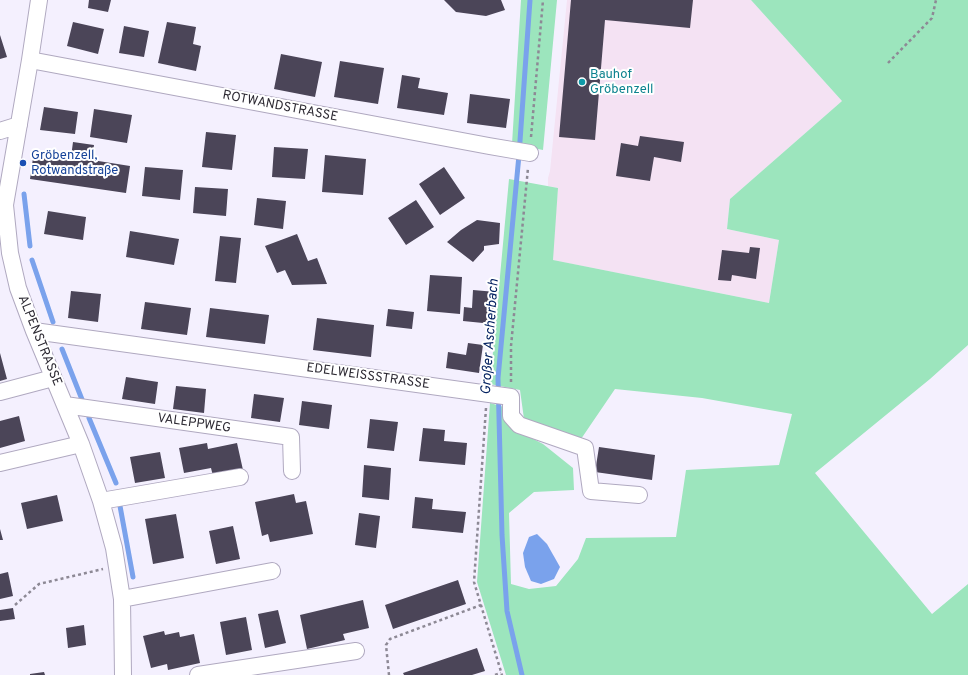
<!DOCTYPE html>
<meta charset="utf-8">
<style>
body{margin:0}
canvas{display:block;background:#f4f0fe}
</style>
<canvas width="968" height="675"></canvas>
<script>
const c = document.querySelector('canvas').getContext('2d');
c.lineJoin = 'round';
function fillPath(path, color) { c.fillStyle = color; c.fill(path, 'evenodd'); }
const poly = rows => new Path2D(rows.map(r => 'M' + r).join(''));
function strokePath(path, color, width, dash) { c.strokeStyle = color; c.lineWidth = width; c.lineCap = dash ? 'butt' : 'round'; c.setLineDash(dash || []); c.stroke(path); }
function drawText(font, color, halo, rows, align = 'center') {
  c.font = font + ' Overpass,sans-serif'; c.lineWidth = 4; c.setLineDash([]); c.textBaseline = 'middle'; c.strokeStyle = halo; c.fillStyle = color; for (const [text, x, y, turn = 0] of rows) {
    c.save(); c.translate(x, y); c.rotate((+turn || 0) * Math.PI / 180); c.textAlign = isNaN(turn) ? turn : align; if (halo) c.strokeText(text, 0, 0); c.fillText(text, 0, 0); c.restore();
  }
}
const industrial = poly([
 [567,0,751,0,842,101,730,199,727,229,779,240,769,303,552,260,558,188,548,186,548,178,550,171]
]);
const green = poly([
 [521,0,557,0,543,150,512,144],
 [751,0,968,0,968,345,930,379,815,473,932,614,968,584,968,675,506,675,477,582,490,403,504,407,510,427,543,444,573,468,574,490,534,492,509,513,511,584,529,589,556,586,578,559,586,538,676,537,686,470,779,465,792,414,702,398,615,389,581,439,524,419,520,390,490,384,509,179,558,188,553,260,769,303,779,240,727,229,730,199,842,101]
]);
const water = poly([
 [537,534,547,544,560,567,554,579,541,584,531,581,525,567,523,553,529,537]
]);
const stream = poly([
 [24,194,30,246],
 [32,260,53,322],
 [62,349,83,402],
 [89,418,116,483],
 [120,506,133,577],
 [522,675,507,611,502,535,498,378,519,155,530,0]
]);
const building = poly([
 [89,0,111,0,108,12,88,8],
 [444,0,501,0,505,10,486,16,456,12],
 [571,0,693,0,690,28,605,20,595,140,559,137],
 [73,22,104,29,98,54,67,46],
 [167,22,196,27,193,44,201,46,196,71,158,63],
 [124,26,149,31,144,57,119,53],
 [0,35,7,57,0,59],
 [281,54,322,62,315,97,274,89],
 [340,61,384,68,378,104,334,97],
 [402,75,420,78,418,88,448,93,444,115,397,108],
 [470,94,510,99,506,128,467,123],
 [44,107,78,112,75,134,40,130],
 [94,109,132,115,127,143,90,137],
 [206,132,236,135,232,170,202,167],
 [640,136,684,142,681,162,654,157,650,181,616,176,621,143,638,146],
 [73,142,94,145,92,160,130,166,126,193,30,179,34,151,71,157],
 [274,147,308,149,305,179,272,177],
 [325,155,366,159,363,195,322,192],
 [145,167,183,170,180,200,142,196],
 [444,167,465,198,440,215,419,184],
 [195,187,228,189,226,216,193,213],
 [257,198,286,201,283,229,254,225],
 [416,200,434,227,406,245,388,218],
 [48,211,86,217,83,240,44,234],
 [477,220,500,223,499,244,484,246,484,250,473,262,447,242,461,230],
 [130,231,179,239,174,265,126,257],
 [297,234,308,261,317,258,327,284,292,285,285,270,277,273,265,246],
 [220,236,241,238,236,283,215,281],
 [750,247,760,248,756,279,732,275,731,281,718,280,722,250,749,253],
 [430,275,462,277,460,314,427,311],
 [473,290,496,292,493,324,463,321,464,307,472,308],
 [71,291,101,294,98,322,68,318],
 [145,302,191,308,187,335,141,329],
 [210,308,269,315,265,344,206,337],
 [388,309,414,312,412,329,386,326],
 [317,318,374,325,371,357,313,350],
 [468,343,483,345,479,373,446,368,448,352,466,355],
 [0,353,7,379,0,381],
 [126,377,158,382,155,404,122,399],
 [176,386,206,389,204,413,173,409],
 [254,394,284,398,280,422,251,418],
 [302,401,332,405,329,429,299,425],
 [19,416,25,441,0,448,0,421],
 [370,419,398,422,394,451,367,448],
 [423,428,445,430,444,441,467,443,465,465,419,461],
 [207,443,208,449,237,443,243,470,213,476,211,468,184,473,179,448],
 [599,447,655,455,652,480,595,472],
 [160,452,165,478,135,483,130,457],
 [364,465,391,468,389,500,362,497],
 [294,494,296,503,306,501,313,534,270,542,268,534,262,536,255,502],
 [57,495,63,521,27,529,21,503],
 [415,497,433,499,432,509,466,512,463,533,412,528],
 [359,513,380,516,376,548,355,545],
 [176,514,184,558,153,564,145,519],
 [233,526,240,559,216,564,209,531],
 [0,529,3,540,0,540],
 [8,572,13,596,0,599,0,574],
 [458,580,466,604,393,629,385,605],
 [363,600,369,628,343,634,345,640,307,649,300,615],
 [13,608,15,619,0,621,0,610],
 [278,610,286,643,265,648,258,614],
 [246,617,252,650,226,655,220,622],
 [84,625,86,645,68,648,66,628],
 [164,631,165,635,179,632,180,637,194,634,200,663,168,670,167,664,151,668,143,636],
 [477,648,485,671,472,675,404,675,403,673],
 [44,672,45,675,30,675,30,674]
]);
const path = poly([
 [888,63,932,18,936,0],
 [531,137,543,0],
 [511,382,511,346,528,168],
 [486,408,474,582,502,675],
 [15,605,39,584,103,569],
 [389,675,386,645,390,639,481,605],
 [495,675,501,673]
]);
const minor = poly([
 [39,0,30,60,5,205,10,253,18,288,34,331,81,444,101,501,114,548,122,599,123,675],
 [30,60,489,146,530,153],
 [0,131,19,125],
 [34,331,511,397,511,416,519,425,585,448,591,491,639,495],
 [0,392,53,378],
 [65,405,291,437,292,471],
 [0,463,81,444],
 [101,501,240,477],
 [122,599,272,571],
 [198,675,356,651]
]);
const markers = [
 [582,82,4,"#0f9aa8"],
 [23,163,4,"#1a4fb4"]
];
const cultureNames = [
 ["Bauhof",590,75],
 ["Gröbenzell",590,90]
];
const streetNames = [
 ["ROTWANDSTRASSE",280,107,11],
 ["ALPENSTRASSE",39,341,68],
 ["EDELWEISSSTRASSE",368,377,8],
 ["VALEPPWEG",194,424,8]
];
const transitNames = [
 ["Gröbenzell,",31,156],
 ["Rotwandstraße",31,171]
];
const waterNames = [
 ["Großer Ascherbach",491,337,-86]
];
fillPath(industrial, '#f4e2f3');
fillPath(green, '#9ce5bd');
fillPath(water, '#7aa2ec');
strokePath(stream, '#7aa2ec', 5);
fillPath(building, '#4b4558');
strokePath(minor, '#b0a9c0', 18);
strokePath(path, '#8d8995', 2.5, [3, 3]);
strokePath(minor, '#fff', 16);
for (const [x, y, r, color] of markers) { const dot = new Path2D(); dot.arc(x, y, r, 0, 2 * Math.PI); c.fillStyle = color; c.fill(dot); strokePath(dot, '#fff', 1.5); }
drawText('13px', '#0d838f', '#fff', cultureNames, 'left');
drawText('13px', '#2d2a33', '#fff', streetNames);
drawText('13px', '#164399', '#fff', transitNames, 'left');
drawText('italic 14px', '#042261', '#fff', waterNames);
</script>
